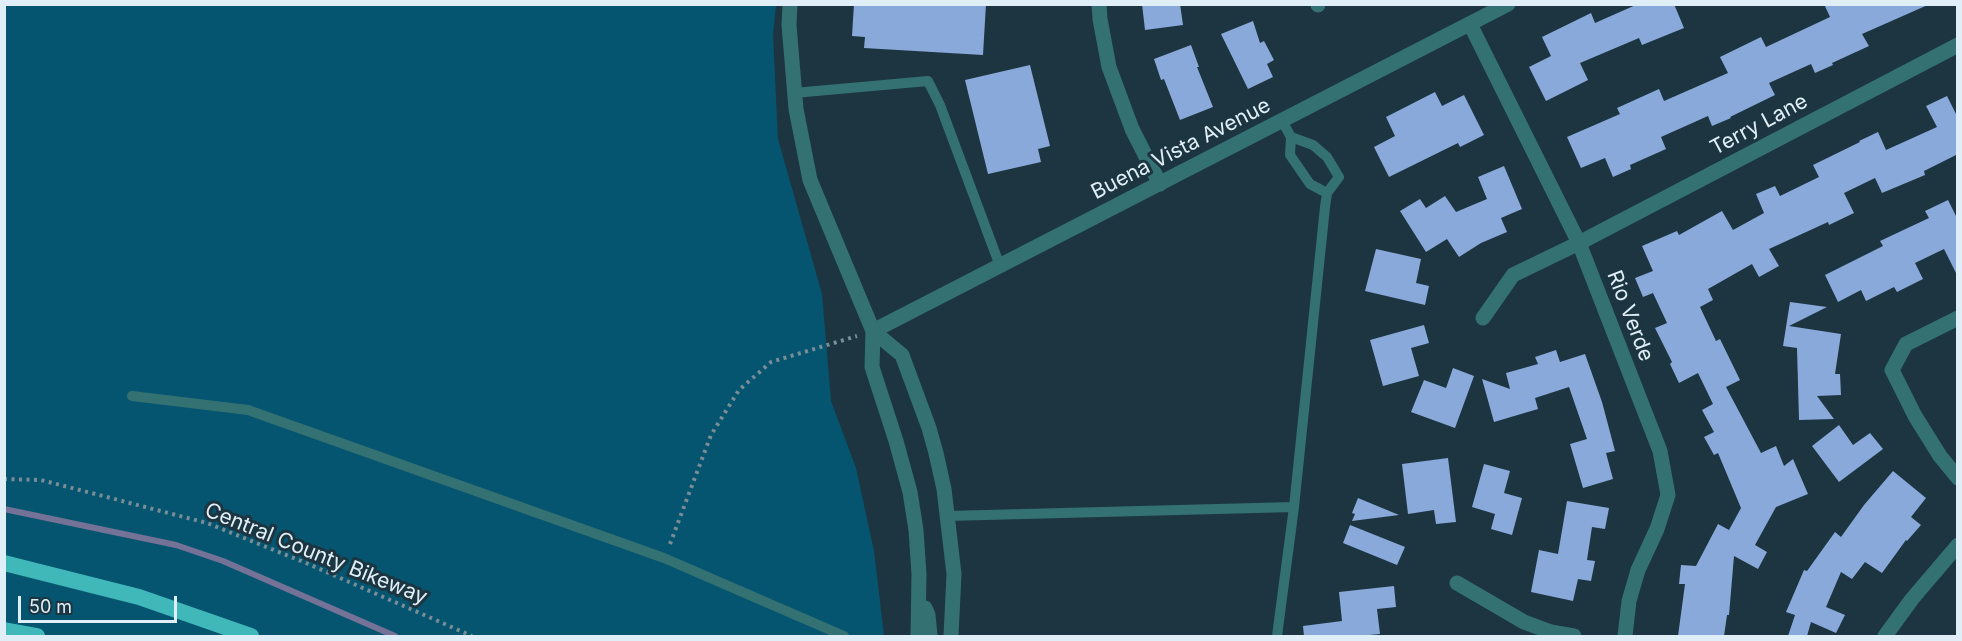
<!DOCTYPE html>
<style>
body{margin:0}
#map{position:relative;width:1962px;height:641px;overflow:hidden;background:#1c3540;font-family:Inter,sans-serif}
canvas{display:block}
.frame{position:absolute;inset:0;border:6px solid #e0eff7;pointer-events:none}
.scale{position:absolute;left:18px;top:596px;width:159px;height:27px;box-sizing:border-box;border:3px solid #e0eff7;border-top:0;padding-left:8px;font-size:18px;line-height:21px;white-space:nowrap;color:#e0eff7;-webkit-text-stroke:4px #1c3540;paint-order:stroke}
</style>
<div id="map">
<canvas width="1962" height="641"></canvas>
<div class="frame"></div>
<div class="scale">50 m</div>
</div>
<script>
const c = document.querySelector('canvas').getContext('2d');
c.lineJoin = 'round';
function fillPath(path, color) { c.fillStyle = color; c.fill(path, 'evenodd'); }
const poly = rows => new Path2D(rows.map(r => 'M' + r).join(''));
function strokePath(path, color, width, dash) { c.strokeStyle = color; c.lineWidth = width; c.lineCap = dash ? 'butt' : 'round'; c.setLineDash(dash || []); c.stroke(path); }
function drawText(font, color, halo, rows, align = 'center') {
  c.font = font + ' Inter,sans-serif'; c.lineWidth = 6; c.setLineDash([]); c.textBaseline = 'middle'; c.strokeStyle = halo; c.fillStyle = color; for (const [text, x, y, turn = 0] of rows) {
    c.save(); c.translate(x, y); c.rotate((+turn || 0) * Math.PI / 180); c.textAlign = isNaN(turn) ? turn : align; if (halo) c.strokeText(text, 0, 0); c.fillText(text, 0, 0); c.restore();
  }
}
const green = poly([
 [4,5,776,5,773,35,778,139,822,294,831,401,856,468,874,551,884,636,5,636]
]);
const stream = poly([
 [4,509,176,545,223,561,395,636]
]);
const building = poly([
 [854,4,986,4,983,55,864,48,865,37,852,36],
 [1142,4,1180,4,1183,25,1145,30],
 [1638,4,1674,4,1684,28,1642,45,1639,38,1580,63,1588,80,1546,101,1529,67,1551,56,1542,37,1591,13,1595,23],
 [1824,4,1930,4,1862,34,1869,46,1832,63,1833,65,1815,73,1811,64,1769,83,1775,95,1730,117,1731,118,1712,126,1708,116,1661,137,1666,149,1630,165,1631,169,1613,177,1605,158,1581,168,1567,137,1620,114,1617,108,1659,89,1664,101,1728,73,1720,57,1761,37,1766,47,1830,17],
 [1253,21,1260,43,1264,41,1274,60,1267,64,1273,77,1248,89,1221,34],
 [1191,45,1199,67,1197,67,1213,107,1180,120,1164,79,1161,80,1154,59],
 [1030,65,1050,146,1038,149,1041,162,988,174,965,80],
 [1435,92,1442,106,1464,95,1484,135,1460,147,1458,143,1389,177,1374,147,1395,136,1386,117],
 [1947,96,1958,118,1958,154,1924,171,1925,175,1882,193,1875,178,1844,193,1854,213,1829,225,1828,222,1769,249,1779,266,1759,277,1752,264,1708,289,1713,300,1700,307,1716,341,1720,339,1740,380,1726,387,1761,453,1776,446,1784,466,1793,459,1808,494,1776,507,1755,545,1767,552,1758,569,1734,556,1729,615,1727,615,1724,636,1678,636,1685,584,1679,584,1681,565,1696,566,1718,524,1729,530,1741,508,1718,453,1714,455,1704,437,1714,432,1702,410,1713,404,1698,373,1679,383,1670,364,1672,362,1655,328,1667,323,1653,293,1643,297,1635,278,1653,271,1642,246,1677,231,1679,235,1722,211,1733,230,1764,213,1756,194,1775,186,1780,196,1819,177,1813,165,1860,142,1859,141,1878,132,1886,150,1937,127,1926,106],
 [1504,166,1522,209,1501,218,1507,232,1481,243,1459,257,1447,239,1426,252,1400,211,1420,199,1426,208,1445,196,1456,212,1487,199,1478,177],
 [1948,200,1958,220,1958,277,1944,249,1915,263,1923,279,1897,292,1894,287,1866,301,1861,290,1838,302,1825,275,1883,246,1880,241,1929,218,1925,211],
 [1376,249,1421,259,1416,283,1429,286,1425,305,1365,291],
 [1790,302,1827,307,1789,326,1841,334,1835,374,1840,374,1841,395,1817,396,1834,419,1799,420,1797,348,1783,346],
 [1424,325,1429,343,1411,348,1419,376,1383,386,1370,340],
 [1556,350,1560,362,1585,354,1602,402,1615,451,1606,453,1613,479,1583,488,1570,444,1587,439,1569,387,1535,398,1538,409,1494,422,1482,379,1510,389,1506,373,1538,364,1535,357],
 [1453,368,1474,376,1455,428,1411,412,1424,380,1446,388],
 [1839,425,1853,445,1870,433,1883,449,1839,482,1812,446],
 [1448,458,1456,522,1436,524,1434,510,1408,514,1402,464],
 [1484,464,1510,471,1504,493,1522,498,1512,535,1491,529,1495,514,1472,507],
 [1893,471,1926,498,1911,517,1921,525,1907,541,1906,540,1882,573,1865,562,1852,579,1841,572,1826,607,1845,615,1836,633,1811,622,1807,636,1788,636,1795,615,1786,612,1804,570,1807,571,1835,532,1841,537,1864,505],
 [1358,498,1399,515,1352,521,1355,514,1352,513],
 [1567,501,1609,508,1605,529,1592,527,1587,560,1595,561,1591,581,1578,579,1573,601,1531,592,1539,550,1558,554],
 [1350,525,1405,547,1397,565,1343,543],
 [1394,586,1396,607,1377,609,1380,634,1359,636,1304,636,1303,626,1342,621,1339,592]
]);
const path = poly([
 [4,479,41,480,207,523,306,563,472,636],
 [670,544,711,435,739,390,771,362,857,336]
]);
const service = poly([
 [794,93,928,81,940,105,1000,266],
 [1282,121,1291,137,1290,155,1310,184,1327,193],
 [1291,137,1313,145,1327,157,1339,177,1327,193,1325,207,1294,507],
 [132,396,248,410,664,558,844,636],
 [947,516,1294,507,1277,636]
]);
const minor = poly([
 [1099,4,1100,19,1109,67,1132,129,1160,184],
 [1318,4,1318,5],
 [1470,24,1579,243,1660,451,1668,495,1657,529,1638,570,1629,601,1625,636],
 [1483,318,1513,275,1579,243,1958,45],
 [1958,318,1906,344,1892,370,1915,416,1940,456,1958,478],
 [873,331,1508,4],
 [1457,583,1524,622,1551,632,1574,636],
 [1885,636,1912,599,1958,545]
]);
const tertiary = poly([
 [790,4,789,25,796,109,810,180,873,331,872,367,896,441,910,492,916,530,919,574,918,636],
 [873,331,902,355,929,428,936,453,944,489,954,574,951,636],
 [925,608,928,615,930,636]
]);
const trunk = poly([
 [4,563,139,597,251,636],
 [4,630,37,636]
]);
const streetNames = [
 ["Terry Lane",1759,125,-28],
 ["Buena Vista Avenue",1181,149,-27],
 ["Rio Verde",1630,316,69],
 ["Central County Bikeway",316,554,22]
];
fillPath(green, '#055570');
strokePath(stream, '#747296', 6);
fillPath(building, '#89a9db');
strokePath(path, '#798d97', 4, [3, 4.5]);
strokePath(service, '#347172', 10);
strokePath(minor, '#347172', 15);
strokePath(tertiary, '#347172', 15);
strokePath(trunk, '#40b8ba', 16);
drawText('21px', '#e0eff7', '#1c3540', streetNames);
</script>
